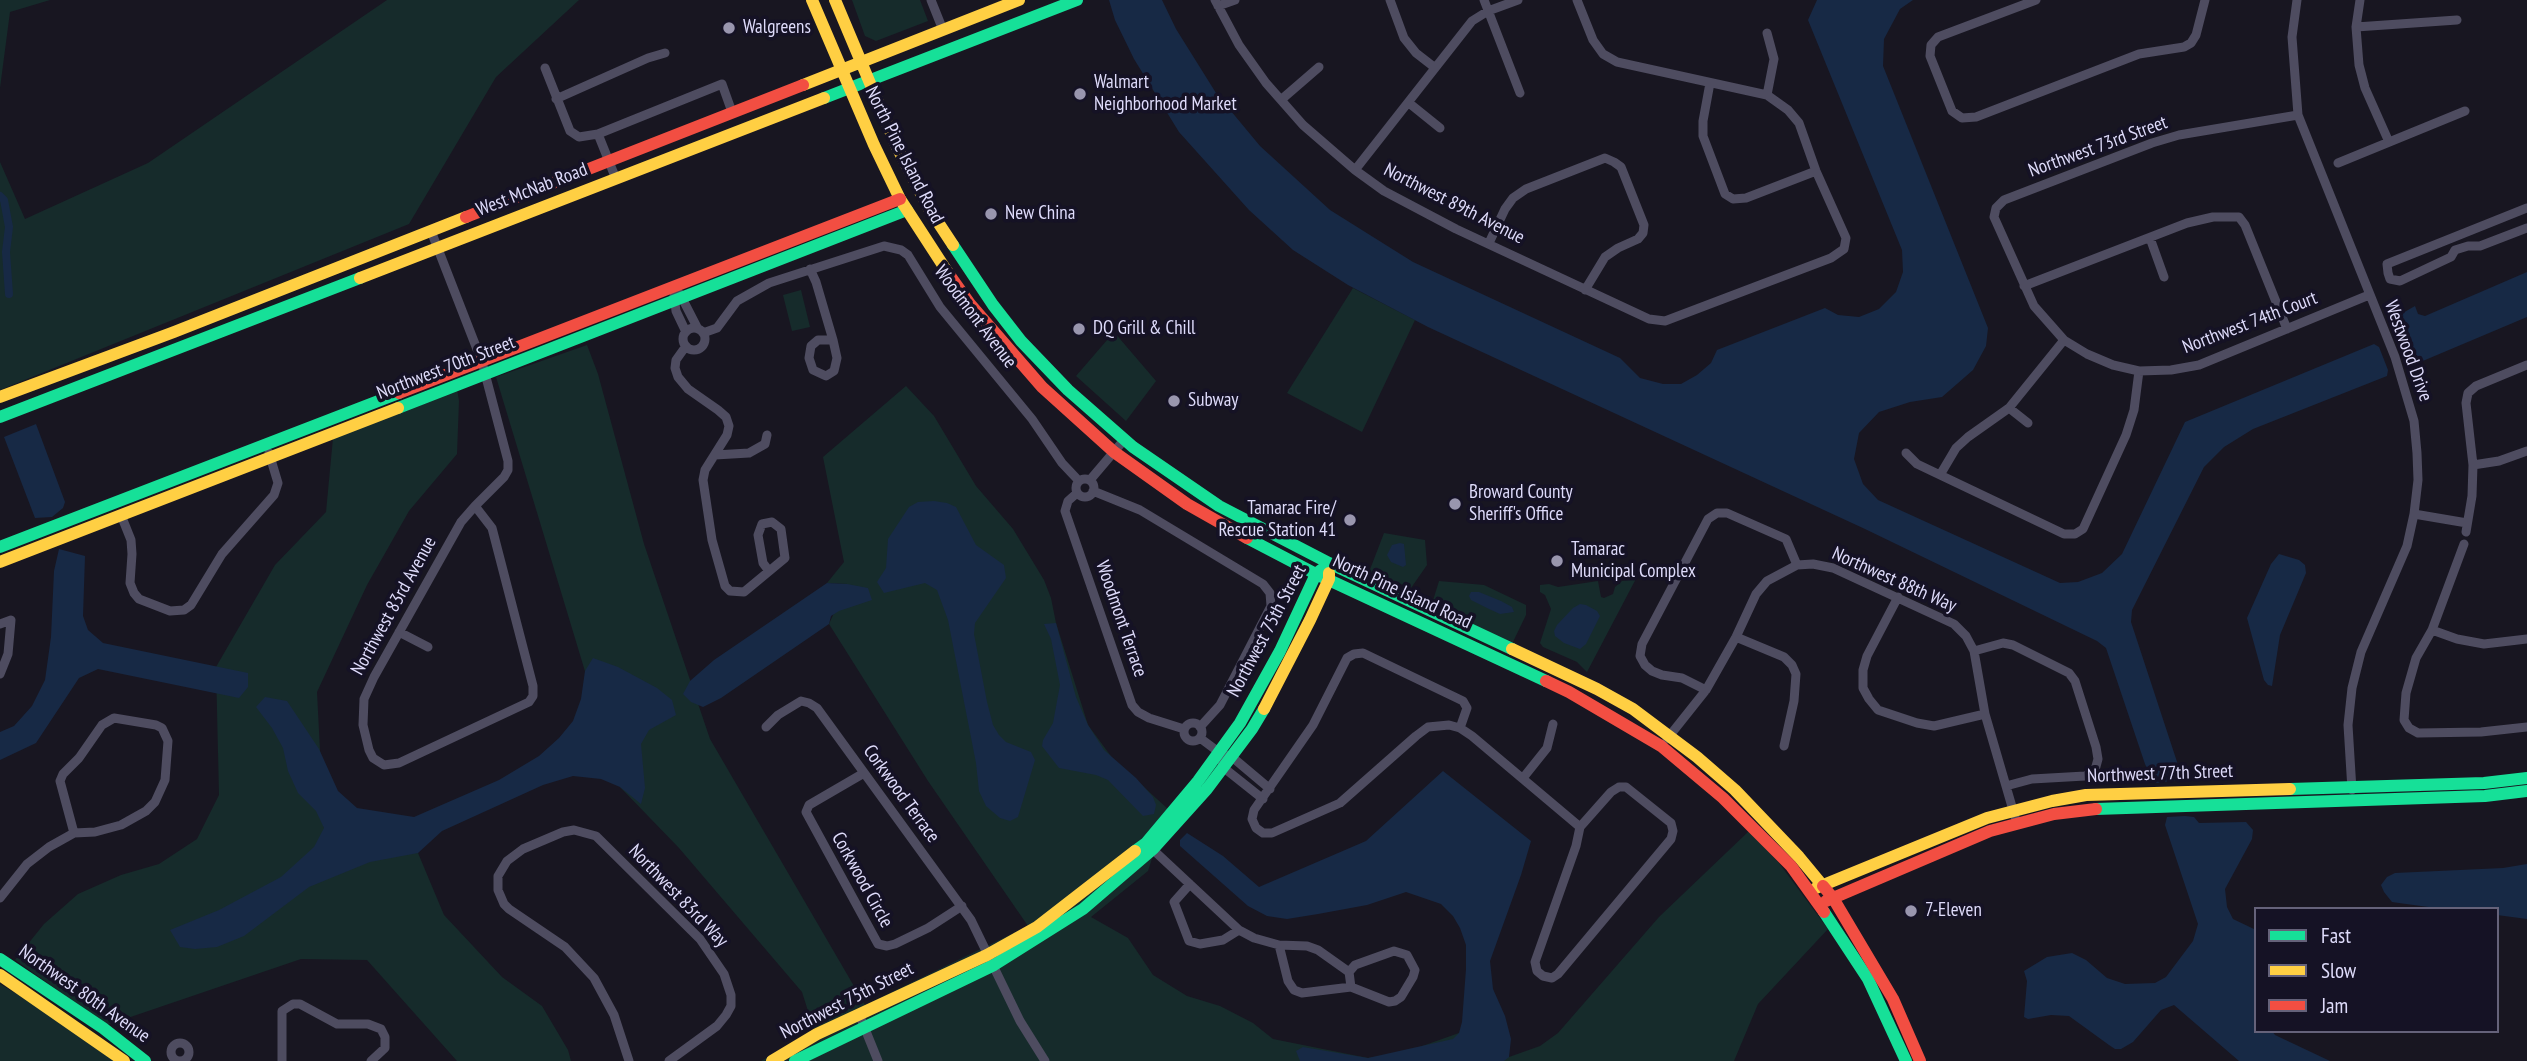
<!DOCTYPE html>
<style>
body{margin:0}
#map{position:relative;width:2527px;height:1061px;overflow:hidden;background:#181621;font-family:"PT Sans Narrow",sans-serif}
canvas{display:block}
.legend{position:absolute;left:2254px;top:907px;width:245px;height:126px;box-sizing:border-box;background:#151225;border:2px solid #65627a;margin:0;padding:9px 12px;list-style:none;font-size:21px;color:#dedbfa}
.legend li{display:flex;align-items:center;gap:14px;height:35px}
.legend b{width:35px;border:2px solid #65627a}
</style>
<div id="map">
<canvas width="2527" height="1061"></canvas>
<ul class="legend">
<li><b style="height:9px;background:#16e098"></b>Fast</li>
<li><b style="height:9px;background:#ffcf43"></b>Slow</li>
<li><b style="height:9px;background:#f24e42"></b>Jam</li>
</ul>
</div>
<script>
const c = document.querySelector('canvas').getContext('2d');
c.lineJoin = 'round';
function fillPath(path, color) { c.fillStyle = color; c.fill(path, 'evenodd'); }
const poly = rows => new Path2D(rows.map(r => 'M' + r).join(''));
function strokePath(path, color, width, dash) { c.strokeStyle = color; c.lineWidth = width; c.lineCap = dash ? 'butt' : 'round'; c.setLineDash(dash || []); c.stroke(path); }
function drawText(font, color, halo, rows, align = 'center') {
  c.font = font + ' "PT Sans Narrow",sans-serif'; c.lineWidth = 7; c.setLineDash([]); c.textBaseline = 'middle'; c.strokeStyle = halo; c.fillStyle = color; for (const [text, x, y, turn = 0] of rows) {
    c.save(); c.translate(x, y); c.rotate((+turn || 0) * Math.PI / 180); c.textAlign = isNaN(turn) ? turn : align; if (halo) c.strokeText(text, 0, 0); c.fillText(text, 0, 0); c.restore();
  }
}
const green = poly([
 [0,0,50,0,10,12,0,88],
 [387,0,579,0,496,77,409,224,0,390,0,162,25,219,148,163],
 [852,0,920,0,928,21,876,41,865,36],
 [1353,288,1415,320,1362,432,1287,393],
 [801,290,810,327,792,331,783,295],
 [1114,332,1156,381,1126,421,1076,376],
 [587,345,598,374,644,544,710,739,865,1005,1028,926,928,781,829,624,847,584,827,583,844,562,823,457,906,386,934,416,976,486,1013,529,1044,580,1051,598,1056,623,1088,725,1113,759,1168,809,1148,871,1091,917,1128,938,1153,975,1187,996,1220,1006,1253,1023,1273,1039,1368,1058,1411,1050,1459,1033,1509,1057,1540,1046,1558,1033,1659,917,1749,831,1779,863,1828,929,1758,1004,1734,1061,761,1061,814,1030,802,992,679,848,620,787,496,377],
 [457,389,459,401,457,454,409,511,367,585,317,692,324,828,418,853,444,915,502,977,542,1006,568,1050,571,1061,457,1061,367,960,301,959,107,1025,15,960,44,924,78,894,121,875,159,864,197,839,219,795,216,667,275,565,326,512,333,438],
 [1384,533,1425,540,1427,565,1411,588,1369,572],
 [1639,573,1587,672,1577,662,1543,647,1540,643,1551,609,1545,595,1540,592,1540,585,1549,584,1558,587,1598,581,1601,597,1604,598,1613,594,1615,587,1622,581,1628,580,1630,574],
 [1439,581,1484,585,1526,605,1526,615,1511,646,1431,607],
 [0,984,60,1020,116,1061,0,1061]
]);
const water = poly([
 [1109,0,1162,0,1176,29,1216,93,1260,146,1330,210,1413,262,1620,358,1640,378,1663,384,1681,384,1697,375,1711,363,1717,350,1825,308,1838,315,1859,317,1879,309,1896,292,1903,272,1902,250,1808,20,1817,0,1913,0,1900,9,1884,39,1883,66,1988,328,1986,346,1973,370,1942,397,1910,402,1879,412,1859,433,1854,459,1863,484,1878,500,2060,583,2078,582,2102,573,2122,554,2185,422,2374,344,2379,347,2388,370,2387,376,2253,429,2224,447,2204,467,2132,610,2131,622,2182,777,2178,780,2156,783,2152,779,2145,764,2106,648,2097,641,1865,529,1428,327,1348,285,1293,250,1249,210,1179,132,1134,59,1115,20],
 [2527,272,2527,317,2418,363,2413,360,2397,319,2401,314,2415,306,2418,314,2425,316],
 [36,424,65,502,63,508,52,517,35,518,4,437],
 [934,501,947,503,956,507,976,545,1004,565,1006,578,975,623,974,634,987,702,993,725,999,735,1006,742,1031,752,1035,760,1018,817,1010,821,1000,818,986,806,979,791,976,763,948,620,937,590,925,583,884,593,877,582,886,568,888,539,909,507,918,502],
 [1400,543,1404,544,1406,565,1403,567,1391,562,1387,555,1392,545],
 [59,549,85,556,83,616,88,630,103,643,248,673,248,687,239,698,98,669,79,678,36,743,0,760,0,732,14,726,32,706,45,680,51,637,54,571],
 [2279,554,2299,560,2305,565,2306,573,2280,635,2272,686,2268,685,2264,680,2247,618,2271,564],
 [827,583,847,584,868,588,872,600,839,611,831,616,829,624,721,698,703,707,691,702,683,694,690,681,714,660],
 [1471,592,1479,592,1501,601,1512,607,1514,612,1500,614,1489,609,1471,600,1469,596],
 [1580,604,1586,605,1597,611,1600,616,1586,644,1580,649,1564,643,1555,636,1554,631,1557,625,1573,608],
 [1056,623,1076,697,1088,725,1104,750,1136,778,1153,797,1156,805,1154,814,1143,816,1108,780,1096,775,1059,768,1042,746,1043,740,1053,723,1060,685,1051,639,1044,624],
 [593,658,618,667,657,688,672,700,676,715,649,730,641,744,645,788,641,804,620,787,601,779,573,776,543,785,442,831,418,853,370,862,309,887,244,936,217,947,195,949,180,947,170,930,219,910,281,877,314,847,324,828,316,811,298,793,288,771,283,748,272,728,256,707,265,697,287,701,319,749,338,791,357,808,414,817,499,780,539,756,559,738,573,721,581,699,585,671],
 [1443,771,1531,841,1521,875,1490,961,1493,989,1505,1016,1511,1039,1509,1057,1504,1061,1300,1061,1296,1051,1303,1047,1368,1058,1453,1039,1459,1033,1462,1022,1466,969,1466,945,1460,928,1453,916,1441,904,1406,892,1367,905,1318,914,1287,919,1267,916,1248,906,1180,846,1180,840,1187,833,1223,856,1259,887,1366,841],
 [2185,816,2194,817,2199,823,2246,822,2253,830,2252,839,2225,889,2227,907,2233,919,2256,930,2256,1031,2272,1031,2275,1035,2330,1061,2239,1061,2174,1005,2161,1010,2133,1042,2121,1049,2115,1049,2109,1045,2069,1016,2051,1015,2028,1019,2024,1017,2027,981,2024,971,2047,957,2072,953,2086,960,2107,978,2125,984,2155,983,2166,977,2193,941,2198,924,2165,825,2167,817],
 [2527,864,2527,919,2497,915,2497,909,2443,909,2399,903,2392,902,2384,892,2381,885,2387,877,2395,873,2503,868]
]);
const canal = poly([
 [0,196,4,200,9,227,6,252,9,294]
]);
const street = poly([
 [931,0,943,30],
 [1215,0,1239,45,1266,83,1303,125,1355,170,1384,191,1456,229,1649,319,1665,321,1831,258,1844,249,1846,238,1816,171,1799,123,1788,110,1767,95,1774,59,1767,33],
 [1390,0,1404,38,1416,53,1434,67],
 [1484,0,1520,93],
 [1577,0,1593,40,1603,54,1617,62,1767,95],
 [2036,0,1938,37,1931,45,1930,56,1952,111,1962,118,1976,117,2139,54,2184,47,2191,43,2196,35,2205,0],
 [2297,0,2292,37,2298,115,2395,357,2414,421,2417,453,2418,480,2414,514,2407,546,2361,652,2352,688,2348,725,2352,790],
 [2360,0,2356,27,2359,65,2365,88,2389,142],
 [1218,6,1235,0],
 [2356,27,2457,20],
 [545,68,570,131,579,137,598,134,722,84,732,112],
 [1710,83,1703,121,1703,136,1725,194,1733,199,1746,198,1816,171],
 [556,99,648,58,665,53],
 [1282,99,1319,67],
 [1409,103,1440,128],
 [2298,115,2179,135,2152,143,2004,200,1996,208,1994,217,2034,306,2064,340,2087,354,2113,365,2139,371,2171,370,2199,365,2369,295],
 [598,134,616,179],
 [2338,163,2465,111],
 [1355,170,1472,21,1488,11,1518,0],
 [2527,208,2387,264,2388,273,2390,279,2400,281,2451,257,2455,250,2468,246,2480,246,2527,228],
 [431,231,482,362,508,461,508,470,504,477,475,506,461,522,374,677,364,699,363,725,369,750,373,758,384,765,399,763,529,702,533,696,533,686,492,528,475,506],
 [2150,238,2164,277],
 [1489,243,1505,209,1513,198,1526,189,1605,158,1614,162,1621,167,1644,225,1643,233,1638,239,1618,248,1605,257,1585,290],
 [810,269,816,282,833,340,837,358,834,371,826,376,813,370,809,358,811,346,818,340,833,340],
 [2024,286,2187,223,2213,217,2239,217,2245,225,2287,329],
 [680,294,698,329],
 [674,296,676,311,686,332],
 '683 339a11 11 0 1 1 22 0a11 11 0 1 1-22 0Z',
 [703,333,717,328,737,301,769,283,884,246,901,250,908,255,940,307,1032,419,1062,463,1079,481],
 [686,346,676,360,675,368,678,377,688,389,718,410,726,417,729,426,727,435,705,470,703,480,712,540,725,586,730,591,744,592,785,558,781,529,772,522,762,524,758,535,763,563,769,571],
 [2009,408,2028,423],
 [1906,453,1917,464,2064,534,2075,534,2083,529,2126,435,2134,410,2139,371],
 [715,455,749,453,765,444,767,435],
 [2473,465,2499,461,2527,451],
 [1940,475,1956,448,1968,437,2009,408,2064,340],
 '1076 488a9 9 0 1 1 18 0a9 9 0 1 1-18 0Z',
 [1090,480,1124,440],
 [1093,491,1140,510,1263,584,1270,593,1271,606,1220,705,1200,727],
 [1077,493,1068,501,1065,511,1132,705,1138,712,1149,718,1184,729],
 [2414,514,2467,523],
 [121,515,131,540,132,554,130,583,134,593,139,599,170,611,184,610,191,605,222,554,274,495,278,483,269,453],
 [2466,532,2472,496,2473,465,2466,403,2468,393,2476,386,2527,365],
 [2464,544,2432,630,2416,658,2406,693,2404,720,2409,728,2418,733,2481,732,2527,727],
 [1898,597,1867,656,1863,670,1863,688,1869,699,1878,710,1917,723,1934,726,1985,714],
 [0,624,11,620,8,654,0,674],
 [2432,630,2457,639,2484,644,2527,639],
 [399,632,428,647],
 [1736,637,1784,657,1792,665,1796,674,1794,701,1784,746],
 [1974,651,2003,643,2013,645,2069,673,2075,681,2096,747,2098,759,2095,770,2085,776,2032,779,2006,786],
 [1706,690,1682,678,1662,675,1652,671,1645,665,1640,656,1642,644,1708,519,1717,513,1727,513,1786,539,1797,565,1813,564,1833,568,1954,624,1966,636,1974,651,1985,714,2015,817],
 '1184 732a9 9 0 1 1 18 0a9 9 0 1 1-18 0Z',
 [766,727,778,715,801,701,809,703,817,708,971,920,1020,1021,1045,1061],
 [1460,728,1467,708,1463,701,1363,653,1354,654,1347,658,1313,725,1254,810,1252,819,1256,828,1263,833,1272,833,1340,803,1416,736,1428,727,1449,725,1460,728,1472,736,1580,827],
 [1200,738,1220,753,1232,757,1270,789],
 [1667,739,1706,690,1736,637,1756,594,1767,581,1797,565],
 [1222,762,1224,768,1263,799],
 [864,773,809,805,806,812,878,944,887,946,895,944,928,928,962,906],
 [1523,778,1547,748,1553,724],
 [1619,787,1626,787,1671,823,1673,831,1671,839,1558,974,1552,978,1543,976,1537,971,1535,962,1576,846,1580,827,1611,792,1619,787],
 [1149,846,1239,930,1254,938,1279,945,1307,946,1318,950,1349,972],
 [1190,884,1174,902,1189,941,1200,944,1223,940,1239,930],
 [0,898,27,864,49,847,74,833,95,832,121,825,146,811,155,802,165,780,168,741,162,728,156,725,114,718,102,725,79,758,63,774,60,781,74,833],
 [1279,945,1288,981,1294,990,1302,993,1351,987,1389,1002,1395,1001,1401,997,1413,977,1415,970,1407,955,1394,951,1355,965,1349,972,1351,987],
 [859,1014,878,1061],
 '171 1052a9 9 0 1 1 18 0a9 9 0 1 1-18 0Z',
 [282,1061,282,1011,293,1004,300,1004,337,1024,368,1024,381,1029,385,1037,385,1048,371,1061],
 [629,1061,614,1015,594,978,565,947,509,909,504,904,498,890,498,876,507,861,523,849,563,832,574,830,596,836,700,939,724,974,731,995,731,1006,726,1015,717,1026,669,1061]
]);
const fast = poly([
 [824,98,1077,0],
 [953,245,993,305,1021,341,1068,390,1133,447,1219,506,1329,563,1512,649],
 [398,408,907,210],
 [0,417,360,278],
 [1247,538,1316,574,1546,681],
 [0,547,399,393],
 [2290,789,2484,783,2527,778],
 [2096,809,2485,796,2527,791],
 [1135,851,1146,843,1198,781,1240,723,1280,651,1316,574,1321,570],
 [1824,912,1868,979,1906,1061],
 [0,959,103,1028,145,1061],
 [795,1061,994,965,1083,909,1153,849,1207,789,1252,729,1264,709]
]);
const slow = poly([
 [812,0,874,145,900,199,948,273],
 [835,0,896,145,928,207,953,245],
 [803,85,1019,0],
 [360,278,824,98],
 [0,397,174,332,466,217],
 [0,562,398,408],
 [1512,649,1597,689,1633,709,1697,757,1735,790,1799,857,1823,886],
 [1264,709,1310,620,1329,579,1329,573],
 [1816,888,1987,818,2052,801,2086,795,2290,789],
 [0,975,124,1061],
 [772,1061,817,1034,987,955,1037,927,1135,851]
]);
const jam = poly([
 [466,217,803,85],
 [948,273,970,304,1042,387,1114,452,1187,504,1247,538],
 [399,393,900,199],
 [1546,681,1569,692,1661,746,1723,798,1791,866,1824,912],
 [1823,886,1833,898,1893,999,1920,1061],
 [1826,901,1990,831,2054,814,2096,809]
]);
const markers = [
 [729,28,7,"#9996ae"],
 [1080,94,7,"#9996ae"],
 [991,214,7,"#9996ae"],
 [1079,329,7,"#9996ae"],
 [1174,401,7,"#9996ae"],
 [1455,504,7,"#9996ae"],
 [1350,520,7,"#9996ae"],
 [1557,561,7,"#9996ae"],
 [1911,911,7,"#9996ae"]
];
const poiNames = [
 ["Walgreens",743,28],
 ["Walmart",1094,83],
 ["Neighborhood Market",1094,105],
 ["New China",1005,214],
 ["DQ Grill & Chill",1093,329],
 ["Subway",1188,401],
 ["Broward County",1469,493],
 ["Sheriff's Office",1469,515],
 ["Tamarac Fire/",1336,509,"right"],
 ["Rescue Station 41",1336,531,"right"],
 ["Tamarac",1571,550],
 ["Municipal Complex",1571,572],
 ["7-Eleven",1925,911]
];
const streetNames = [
 ["Northwest 73rd Street",2098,147,-20],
 ["North Pine Island Road",904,155,63],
 ["West McNab Road",532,190,-21],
 ["Northwest 89th Avenue",1454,204,27],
 ["Woodmont Avenue",975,317,53],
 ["Northwest 74th Court",2250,323,-21],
 ["Westwood Drive",2408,351,70],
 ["Northwest 70th Street",446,368,-21],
 ["Northwest 88th Way",1894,580,24],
 ["North Pine Island Road",1402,592,25],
 ["Northwest 83rd Avenue",394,606,-61],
 ["Woodmont Terrace",1121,619,71],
 ["Northwest 75th Street",1267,631,-62],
 ["Northwest 77th Street",2160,774,-2],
 ["Corkwood Terrace",901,794,54],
 ["Corkwood Circle",862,880,61],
 ["Northwest 83rd Way",678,896,46],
 ["Northwest 80th Avenue",84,994,35],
 ["Northwest 75th Street",847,1001,-27]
];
fillPath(green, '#162b2b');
fillPath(water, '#172945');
strokePath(canal, '#172945', 8);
strokePath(street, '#4e4c60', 9);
strokePath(fast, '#16e098', 12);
strokePath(slow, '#ffcf43', 12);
strokePath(jam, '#f24e42', 12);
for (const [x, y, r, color] of markers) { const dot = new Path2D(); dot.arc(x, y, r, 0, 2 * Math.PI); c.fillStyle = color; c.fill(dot); strokePath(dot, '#151225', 2.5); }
drawText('19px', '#dedbfa', '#151225', poiNames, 'left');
drawText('19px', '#dedbfa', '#151225', streetNames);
</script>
